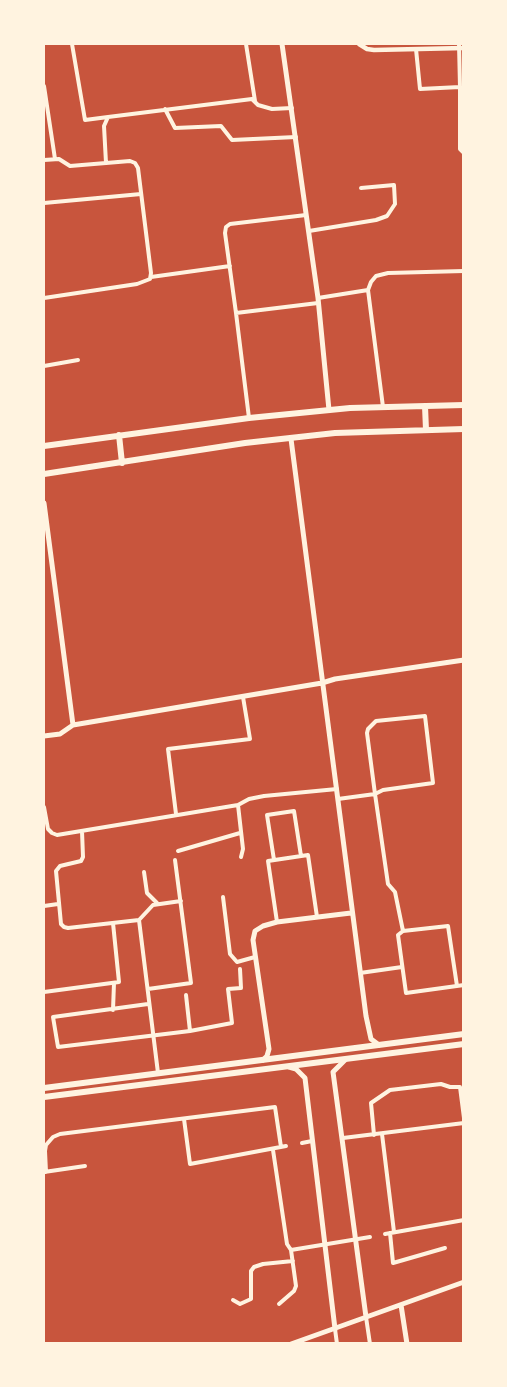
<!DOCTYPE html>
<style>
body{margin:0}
#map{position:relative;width:507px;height:1387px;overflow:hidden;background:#c8553d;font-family:"Alegreya Sans",sans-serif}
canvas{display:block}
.frame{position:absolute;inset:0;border:45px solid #fff3e0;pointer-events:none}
</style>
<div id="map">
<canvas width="507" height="1387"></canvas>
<div class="frame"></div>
</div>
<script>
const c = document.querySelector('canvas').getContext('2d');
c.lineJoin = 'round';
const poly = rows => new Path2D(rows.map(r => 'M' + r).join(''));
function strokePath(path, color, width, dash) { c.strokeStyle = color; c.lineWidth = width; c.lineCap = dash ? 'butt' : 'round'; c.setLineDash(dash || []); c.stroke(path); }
const minor = poly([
 [72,44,85,120,108,117],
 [246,44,255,101],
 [459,44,460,87],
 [416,49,420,89,460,87,460,149,464,153],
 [44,86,55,159],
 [165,109,175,128,221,126,232,140,296,137],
 [44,160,59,159,70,166,106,163],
 [44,203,141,194],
 [309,231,376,220,387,216,395,204,394,185,361,188],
 [151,277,230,266],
 [368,290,383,407],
 [44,298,137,284,150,279,151,273,138,168,135,163,130,161,106,163,104,126,108,117,252,99,258,105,272,109,292,108],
 [318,298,368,290,371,282,376,276,388,273,464,271],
 [236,313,225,233,226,227,230,224,306,215],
 [44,366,78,360],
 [249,418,236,313,318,303],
 [338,799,375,794,383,790,433,783,425,716,376,721,368,729,367,733,375,794,388,884,395,892,403,931,398,935,406,993,464,985],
 [238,805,243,849,241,857],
 [44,807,48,829,52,833,57,835,238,805,249,799,264,796,337,789],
 [176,814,168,749,250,739,243,697],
 [82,831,83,857,81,861,60,866,56,871,61,924,64,927,68,928,139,920,153,905,181,901],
 [178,851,240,833],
 [274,860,267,815,294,811,301,856],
 [144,872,147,893,157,903],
 [223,897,230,954,237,962,255,957],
 [44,906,58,904],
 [139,920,158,1073],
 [277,922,268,861,308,855,317,917],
 [403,931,448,926,457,986],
 [360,973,402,967],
 [148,989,191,983,175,860],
 [44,992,119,982,113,923],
 [186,995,190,1031],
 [148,1004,53,1017,58,1047,190,1031,232,1023,228,989,241,988,240,969],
 [113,1010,114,983],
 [184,1119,190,1164,286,1146],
 [382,1134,394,1232],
 [374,1135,371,1103,390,1090,441,1084,450,1087,460,1087,464,1118],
 [343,1138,464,1123],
 [302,1143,312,1141],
 [273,1150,287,1244,291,1250,296,1286,294,1291,279,1304],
 [44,1172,85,1166],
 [46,1172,45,1151,46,1145,53,1137,60,1134,275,1107,281,1147],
 [390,1233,393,1263,445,1248],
 [385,1234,464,1220],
 [291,1250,370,1237],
 [233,1300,240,1304,251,1299,251,1271,254,1267,263,1264,293,1261],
 [366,1317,370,1344],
 [335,1329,337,1344]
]);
const tertiary = poly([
 [359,44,367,49,374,50,464,48]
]);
const secondary = poly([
 [282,44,318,298,329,410],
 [291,439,366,1016,371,1039,379,1045],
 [44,503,73,725],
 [44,736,60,734,73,725,322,683,335,679,464,660],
 [346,1059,333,1072,366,1317],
 [263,1060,267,1056,269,1049,253,940,255,931,263,926,277,922,351,913],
 [289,1067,296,1069,305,1078,335,1329],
 [401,1305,407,1344],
 [291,1344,464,1282]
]);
const primary = poly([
 [425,406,426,430],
 [119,435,122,463],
 [44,446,249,418,350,408,464,405],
 [44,474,245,443,335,433,464,429]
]);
const trunk = poly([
 [44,1088,464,1034],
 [44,1097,464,1044]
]);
strokePath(minor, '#fff3e0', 4);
strokePath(tertiary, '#fff3e0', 4.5);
strokePath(secondary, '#fff3e0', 5);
strokePath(primary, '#fff3e0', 6);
strokePath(trunk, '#fff3e0', 6);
</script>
